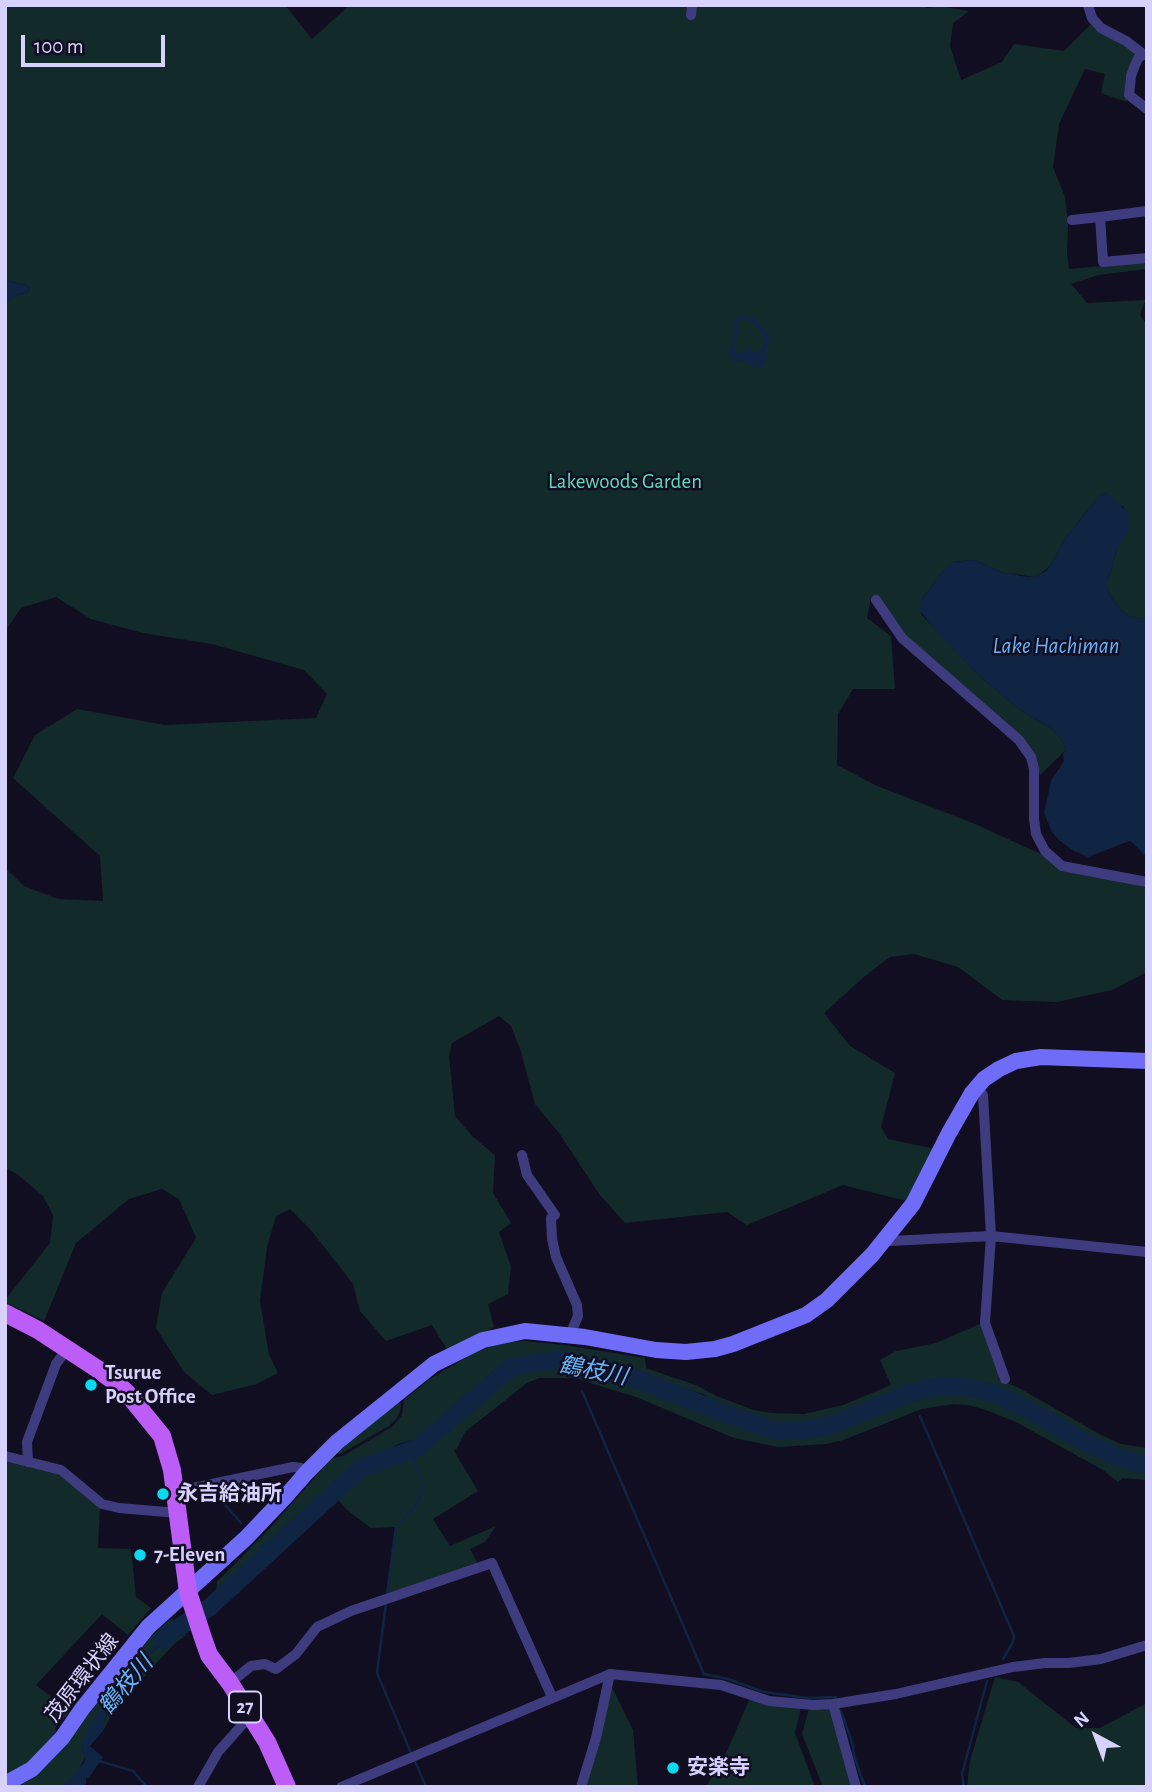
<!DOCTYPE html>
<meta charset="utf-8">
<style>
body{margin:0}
#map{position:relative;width:1152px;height:1792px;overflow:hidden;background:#120e21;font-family:"Alegreya Sans",sans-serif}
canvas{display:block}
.frame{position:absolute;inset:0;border:7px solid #d6d1fd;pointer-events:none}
.north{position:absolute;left:1061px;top:1701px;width:70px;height:70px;-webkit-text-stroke:5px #120e21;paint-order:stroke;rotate:319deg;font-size:19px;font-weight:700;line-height:28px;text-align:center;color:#d6d1fd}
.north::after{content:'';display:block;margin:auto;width:24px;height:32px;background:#d6d1fd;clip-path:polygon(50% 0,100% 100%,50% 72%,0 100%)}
.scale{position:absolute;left:21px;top:35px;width:144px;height:32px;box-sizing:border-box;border:4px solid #d6d1fd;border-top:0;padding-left:9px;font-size:21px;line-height:24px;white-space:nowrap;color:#d6d1fd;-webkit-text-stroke:5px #120e21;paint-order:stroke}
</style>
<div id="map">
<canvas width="1152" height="1792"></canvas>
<div class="frame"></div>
<div class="north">N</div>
<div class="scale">100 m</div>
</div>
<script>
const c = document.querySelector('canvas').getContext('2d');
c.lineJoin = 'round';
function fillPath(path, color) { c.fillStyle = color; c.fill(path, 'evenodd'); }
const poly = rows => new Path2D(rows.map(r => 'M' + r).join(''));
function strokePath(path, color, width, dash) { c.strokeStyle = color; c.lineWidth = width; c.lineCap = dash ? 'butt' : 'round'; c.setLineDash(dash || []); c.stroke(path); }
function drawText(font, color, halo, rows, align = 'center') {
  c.font = font + ' "Alegreya Sans","Noto Sans JP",sans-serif'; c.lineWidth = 5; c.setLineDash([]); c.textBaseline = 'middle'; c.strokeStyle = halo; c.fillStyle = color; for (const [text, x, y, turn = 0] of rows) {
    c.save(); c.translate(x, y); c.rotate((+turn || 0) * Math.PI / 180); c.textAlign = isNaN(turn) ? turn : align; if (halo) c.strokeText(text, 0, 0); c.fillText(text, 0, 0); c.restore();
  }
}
const green = poly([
 [5,5,285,5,312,39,350,5,922,5,927,8,939,6,969,11,953,23,950,46,961,80,1002,62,1014,44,1064,51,1093,22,1137,53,1125,80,1127,102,1101,93,1105,74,1085,69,1059,124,1053,167,1065,197,1068,224,1067,253,1069,269,1147,262,1147,269,1098,275,1071,284,1087,303,1145,300,1140,315,1147,325,1147,620,1129,616,1121,610,1110,595,1108,590,1108,581,1117,550,1124,507,1116,503,1109,495,1105,493,1099,496,1067,536,1050,566,1039,575,1033,577,1009,573,1005,574,975,560,953,562,942,572,922,599,921,614,977,674,1019,709,1052,729,1061,738,1066,750,1040,775,1035,755,902,632,895,620,871,598,867,618,891,636,895,689,853,689,838,714,837,765,875,785,975,824,1045,856,1147,885,1147,972,1112,990,1057,1002,1002,1000,958,967,914,954,890,957,865,976,824,1013,850,1046,895,1073,881,1127,888,1139,935,1149,907,1201,843,1185,747,1225,727,1212,625,1223,600,1195,559,1133,535,1104,521,1052,511,1026,499,1016,452,1043,449,1056,455,1116,473,1137,495,1155,493,1193,511,1223,499,1232,511,1267,508,1294,488,1304,494,1327,448,1351,432,1325,386,1341,360,1311,353,1284,311,1230,290,1209,276,1216,267,1247,260,1301,269,1355,278,1373,257,1384,212,1395,184,1372,156,1328,162,1293,196,1238,179,1199,162,1189,129,1199,76,1243,44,1321,5,1302,5,1300,50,1243,53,1215,43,1196,17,1174,5,1168,5,868,24,886,58,899,103,901,100,856,13,778,35,735,77,709,165,725,316,718,327,694,304,670,212,644,143,633,91,619,56,597,21,608,5,631,5,303,17,295,26,293,30,290,30,287,26,285,5,280],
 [982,1323,1002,1376,998,1379,1019,1388,1101,1435,1121,1444,1147,1448,1147,1460,1129,1457,1108,1449,1081,1436,1013,1396,992,1388,972,1384,956,1383,917,1387,891,1396,841,1420,813,1426,791,1428,753,1421,712,1406,706,1395,598,1361,593,1361,582,1356,553,1352,494,1370,461,1401,457,1408,421,1438,398,1444,379,1456,354,1463,354,1469,303,1514,303,1517,267,1550,263,1545,261,1547,265,1551,221,1595,216,1598,215,1596,217,1582,271,1527,332,1458,343,1456,392,1427,402,1415,404,1400,430,1379,472,1354,502,1342,524,1341,564,1345,645,1358,646,1368,698,1386,716,1396,754,1410,770,1413,804,1414,843,1405,891,1385,880,1360,896,1351,936,1343],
 [549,1363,569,1364,599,1370,739,1422,772,1430,814,1431,835,1426,913,1394,936,1389,963,1389,988,1394,999,1397,1024,1409,1116,1459,1147,1465,1147,1480,1123,1478,1118,1482,1103,1470,1016,1422,986,1410,968,1405,953,1404,922,1409,843,1440,826,1444,778,1447,734,1438,636,1397,574,1378,539,1378,527,1383,465,1432,457,1448,454,1451,478,1491,433,1519,450,1546,496,1526,485,1542,470,1549,478,1564,387,1595,395,1527,371,1528,346,1509,334,1495,362,1471,419,1448,436,1438,466,1408,512,1370,528,1365],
 [398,1399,401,1404,400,1411,397,1418,389,1426,342,1453,332,1454],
 [5,1458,59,1472,100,1506,98,1548,131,1549,136,1597,151,1608,128,1635,102,1614,36,1685,70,1712,55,1728,58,1737,26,1766,5,1777],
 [172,1619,177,1623,124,1677,91,1726,81,1748,85,1757,79,1770,65,1784,58,1787,14,1787,129,1661,163,1625],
 [179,1634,182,1637,185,1634,186,1635,173,1645,115,1709,103,1731,102,1727,107,1714,106,1711,117,1691,132,1676,139,1673,143,1667,144,1660,166,1640,172,1635],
 [995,1677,1018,1682,1076,1728,1100,1728,1147,1703,1147,1787,967,1787,970,1761],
 [611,1687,613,1689,633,1730,638,1787,583,1787],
 [749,1700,801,1707,795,1733,815,1787,706,1787,728,1749],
 [809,1708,831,1709,852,1784,842,1787,823,1787,802,1734]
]);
const water = poly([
 [5,280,29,286,30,290,26,293,17,295,5,303],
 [746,316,755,318,761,327,770,335,765,356,766,362,760,368,757,368,745,362,737,361,727,356,734,336,733,320,738,317],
 [742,319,751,321,763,335,764,345,762,348,758,351,753,352,748,347,740,354,735,350,733,346,739,332,737,323],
 [1105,493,1109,495,1130,514,1129,529,1117,550,1108,581,1108,590,1110,595,1121,610,1129,616,1147,620,1147,858,1132,842,1129,841,1088,857,1074,851,1060,841,1052,832,1044,813,1051,781,1064,761,1063,754,1066,750,1061,738,1052,729,1019,709,977,674,934,629,919,609,922,599,942,572,952,562,975,560,1005,574,1009,573,1021,576,1033,577,1045,572,1050,566,1067,536,1099,496],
 [177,1623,183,1628,185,1634,181,1637,179,1635,172,1635,166,1640,144,1660,143,1667,139,1673,132,1676,117,1691,107,1706,106,1711,107,1714,102,1727,103,1731,90,1746,103,1757,90,1776,86,1779,86,1784,79,1787,78,1785,74,1787,58,1787,65,1784,84,1763,85,1757,81,1748,81,1742,91,1726,90,1724,124,1677]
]);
const stream = poly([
 [582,1391,704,1674,728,1679,764,1692,808,1698,836,1697],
 [910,1393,913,1401],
 [920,1416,1014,1636,1013,1642,1003,1659],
 [214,1492,241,1523],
 [262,1545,269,1553],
 [387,1595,396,1527,417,1504,421,1493,422,1485,411,1449],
 [386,1603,377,1673,411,1753],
 [841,1711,853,1745,854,1756,865,1787],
 [99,1761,133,1771,147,1787],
 [415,1761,426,1787],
 [964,1787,962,1774,987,1681]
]);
const river = poly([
 [163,1640,169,1634,210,1607,361,1468,417,1448,511,1367,527,1364,563,1360,629,1376,732,1416,773,1430,804,1430,830,1426,910,1393,939,1386,967,1387,993,1393,1026,1408,1081,1440,1117,1457,1147,1465]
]);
const street = poly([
 [1088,5,1092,18,1101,28,1126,41,1143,54],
 [691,15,692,5],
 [1147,53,1139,57,1135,65,1131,76,1129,95,1147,109],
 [1147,211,1100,217,1103,262,1147,258],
 [1072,220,1100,217],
 [876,600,902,638,1019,740,1031,757,1034,769,1034,819,1036,834,1045,851,1062,866,1147,882],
 [977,1088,983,1095,991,1236,985,1323,1005,1379],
 [522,1155,527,1175,555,1215,551,1218,552,1239,556,1257,577,1305,578,1316,570,1335],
 [885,1238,890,1241,991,1236,1147,1252],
 [5,1456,61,1470,102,1504,119,1508,178,1513],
 [28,1462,27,1442,56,1364,67,1349],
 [174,1492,293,1467,301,1468,307,1472],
 [230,1683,251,1666,265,1664,276,1669,296,1654,317,1627,351,1611,492,1563,552,1697],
 [833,1704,856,1787],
 [198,1787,218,1752,250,1716],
 [341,1787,610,1674,721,1685,769,1701,813,1705,833,1704,896,1694,1013,1667,1045,1663,1069,1663,1101,1659,1147,1645],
 [581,1787,596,1738,610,1674]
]);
const secondary = poly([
 [5,1784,32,1769,62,1738,82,1709,148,1627,246,1538,286,1496,307,1472,337,1442,434,1364,483,1340,525,1331,585,1337,656,1350,686,1352,715,1349,733,1344,806,1315,827,1300,872,1255,913,1204,949,1133,972,1093,984,1079,999,1069,1016,1061,1041,1057,1147,1061]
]);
const primary = poly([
 [5,1313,38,1330,96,1368,115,1382,127,1393,162,1436,172,1470,188,1592,203,1638,209,1655,230,1683,267,1742,287,1787]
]);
const markers = [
 [91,1385,7,"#0bd9ef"],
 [163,1494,7,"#0bd9ef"],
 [140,1555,7,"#0bd9ef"],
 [673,1768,7,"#0bd9ef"]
];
const shields = [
 [245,1707,32]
];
const shieldNames = [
 ["27",245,1707]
];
const parkNames = [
 ["Lakewoods Garden",625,482]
];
const poiNames = [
 ["Tsurue",105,1373],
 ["Post Office",105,1397],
 ["永吉給油所",177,1494],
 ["7-Eleven",154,1555],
 ["安楽寺",687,1768]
];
const streetNames = [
 ["茂原環状線",82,1678,-52]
];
const waterNames = [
 ["Lake Hachiman",1056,646],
 ["鶴枝川",593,1371,11],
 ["鶴枝川",126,1685,-50]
];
fillPath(green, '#122b2a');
fillPath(water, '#102444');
strokePath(stream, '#102444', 2.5);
strokePath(river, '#102444', 18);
strokePath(street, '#3e3c7e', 10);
strokePath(secondary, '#6f6df8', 16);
strokePath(primary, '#bd5df7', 18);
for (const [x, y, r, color] of markers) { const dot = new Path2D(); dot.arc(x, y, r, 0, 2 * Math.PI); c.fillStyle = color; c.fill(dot); strokePath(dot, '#120e21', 2.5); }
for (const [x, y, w] of shields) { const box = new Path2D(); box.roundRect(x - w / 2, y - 15.5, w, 31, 5); c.fillStyle = '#120e21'; c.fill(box); strokePath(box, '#d6d1fd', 2); }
drawText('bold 19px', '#d6d1fd', null, shieldNames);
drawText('21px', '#61d9ba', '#120e21', parkNames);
drawText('bold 21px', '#d6d1fd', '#120e21', poiNames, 'left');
drawText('21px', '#d6d1fd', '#120e21', streetNames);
drawText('italic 23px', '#64b4f8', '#120e21', waterNames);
</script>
